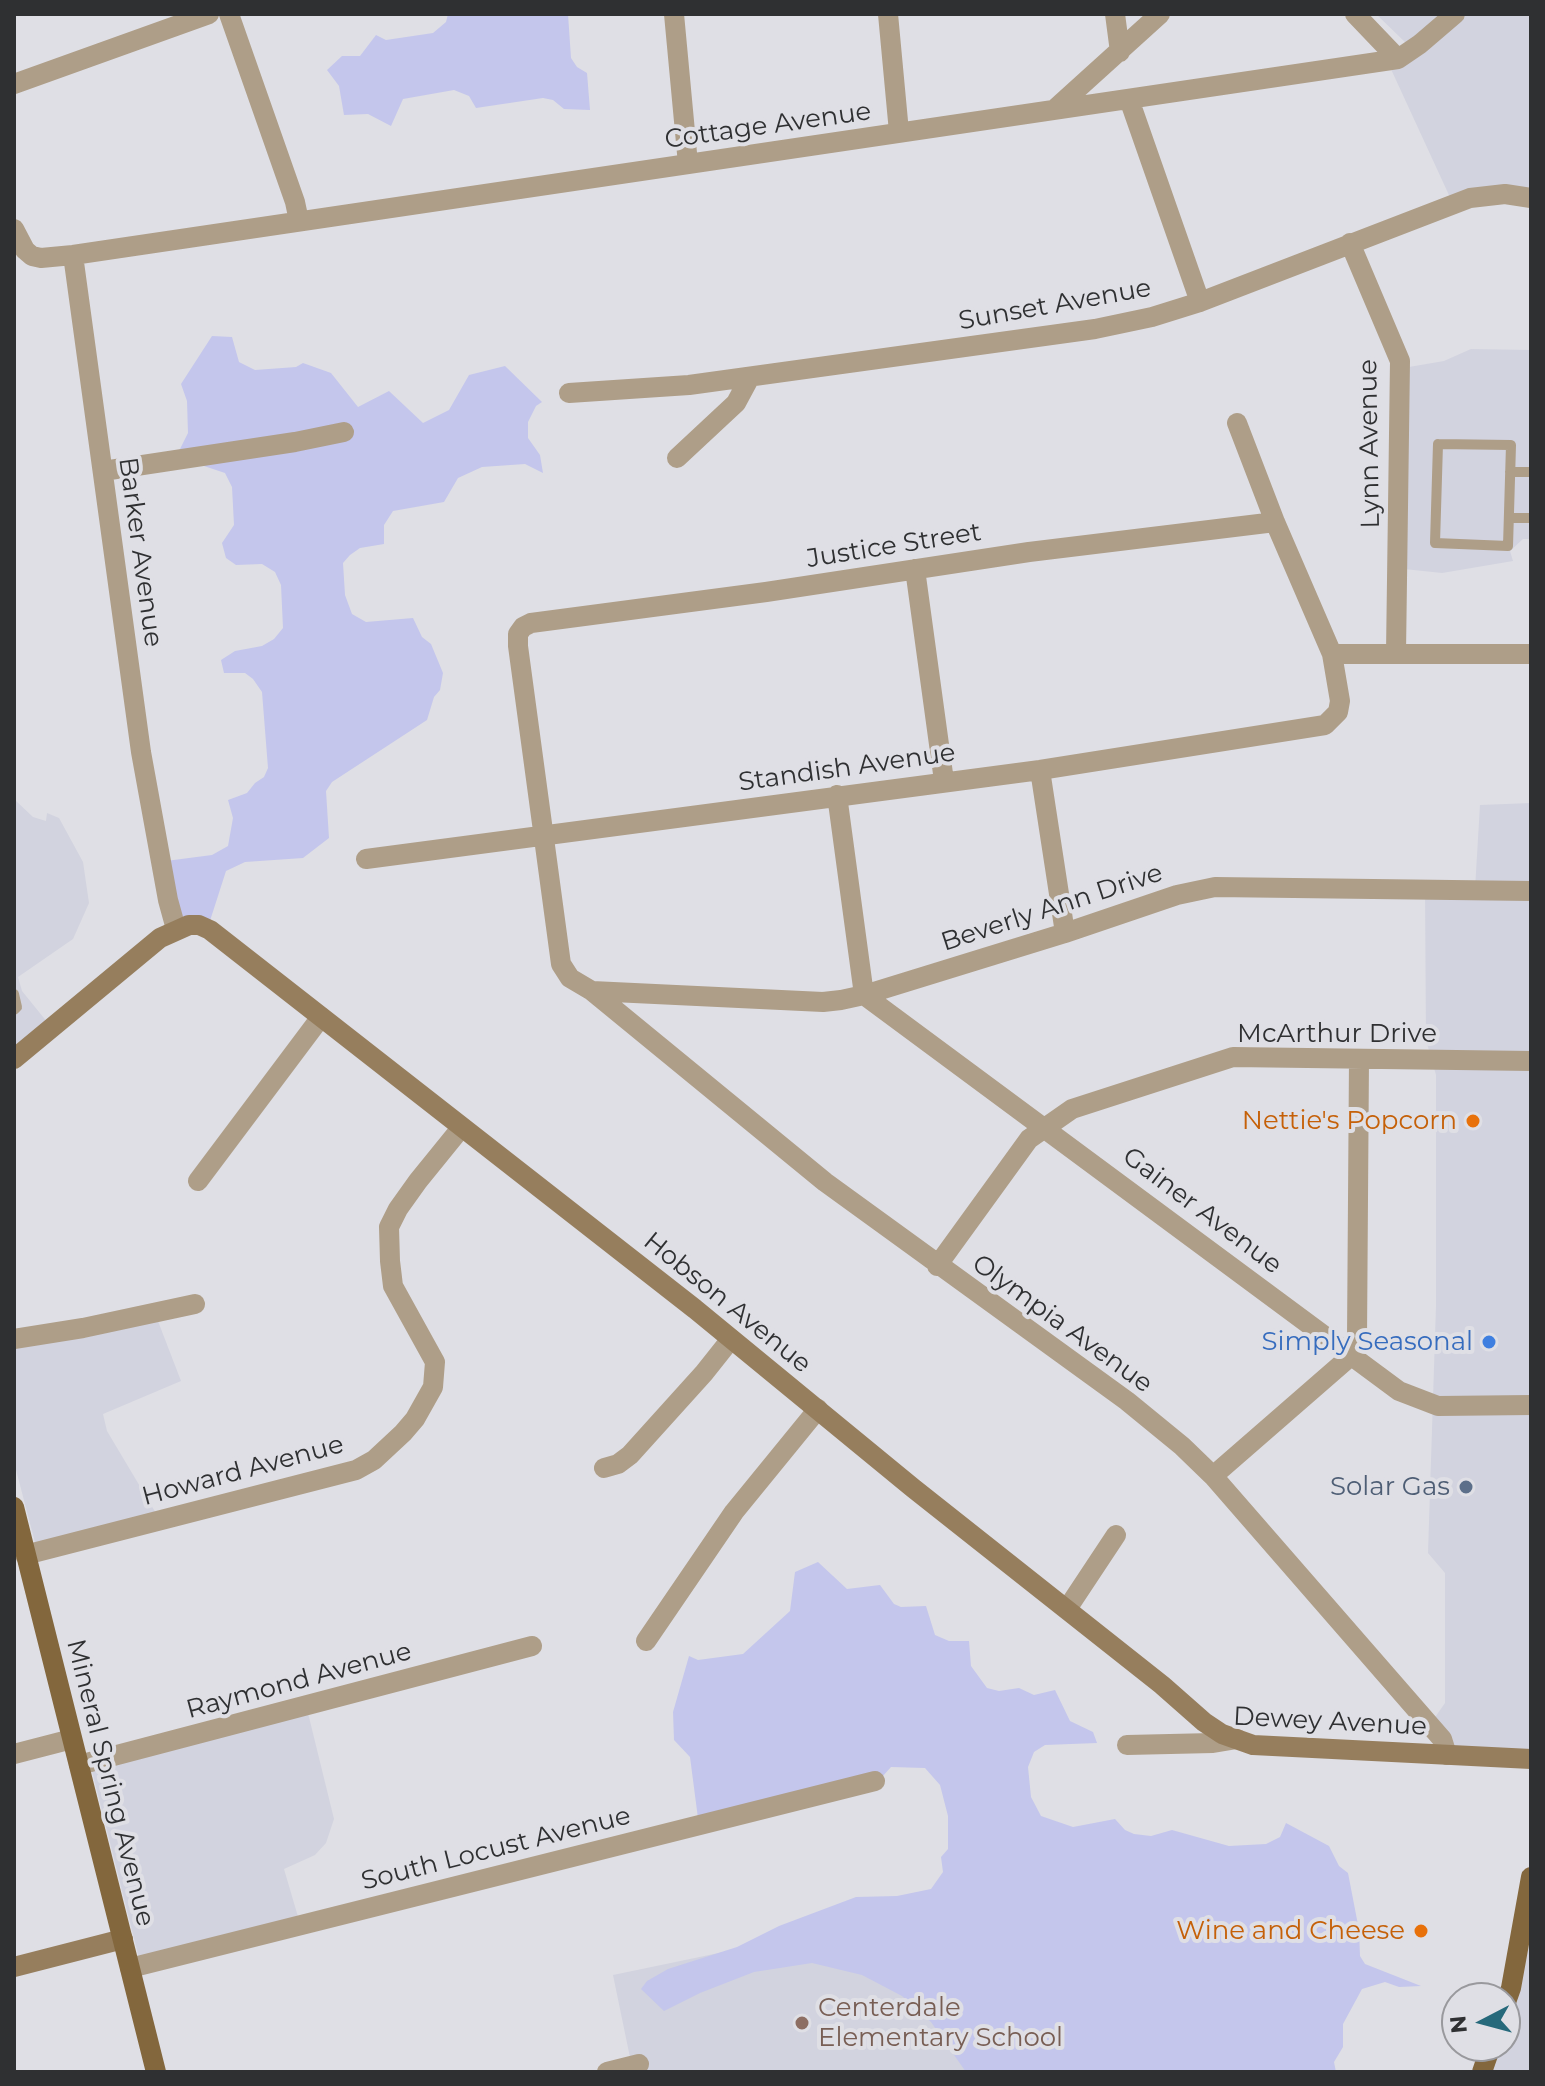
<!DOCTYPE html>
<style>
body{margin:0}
#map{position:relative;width:1545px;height:2086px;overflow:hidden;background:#dfdfe5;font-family:Montserrat,sans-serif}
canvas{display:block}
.frame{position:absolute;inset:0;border:16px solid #2f3032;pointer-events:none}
.north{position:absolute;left:1441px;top:1982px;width:80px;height:80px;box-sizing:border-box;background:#dfdfe5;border:2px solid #99999d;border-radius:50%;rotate:264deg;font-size:22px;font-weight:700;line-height:32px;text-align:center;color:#2f3032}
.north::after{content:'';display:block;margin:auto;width:28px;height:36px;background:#26697b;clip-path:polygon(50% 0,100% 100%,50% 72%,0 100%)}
</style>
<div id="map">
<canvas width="1545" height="2086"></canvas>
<div class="frame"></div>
<div class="north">N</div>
</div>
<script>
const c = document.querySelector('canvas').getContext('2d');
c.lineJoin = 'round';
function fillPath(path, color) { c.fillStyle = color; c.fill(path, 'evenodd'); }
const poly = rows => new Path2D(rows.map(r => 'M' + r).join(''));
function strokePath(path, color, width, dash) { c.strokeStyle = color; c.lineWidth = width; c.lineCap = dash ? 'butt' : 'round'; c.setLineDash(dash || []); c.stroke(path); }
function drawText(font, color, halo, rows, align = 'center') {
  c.font = font + ' Montserrat,sans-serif'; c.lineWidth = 8; c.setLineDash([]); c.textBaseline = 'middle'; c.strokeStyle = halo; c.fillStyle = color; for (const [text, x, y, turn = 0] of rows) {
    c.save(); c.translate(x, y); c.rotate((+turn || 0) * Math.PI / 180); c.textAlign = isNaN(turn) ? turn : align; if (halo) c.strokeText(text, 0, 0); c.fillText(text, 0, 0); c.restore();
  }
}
const built = poly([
 [1376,14,1443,14,1406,43],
 [1462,14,1531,14,1531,199,1454,206,1390,67],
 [1471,349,1531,350,1531,539,1523,539,1510,551,1513,561,1442,573,1404,569,1403,368,1444,361],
 [14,799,33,817,46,821,47,813,59,818,83,862,89,903,73,939,18,977,22,991,52,1028,14,1066],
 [1531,803,1531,1759,1454,1754,1431,1723,1445,1703,1445,1573,1428,1553,1436,1306,1436,1075,1426,1040,1425,887,1475,889,1480,805],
 [156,1316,181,1381,103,1414,107,1431,163,1525,38,1554,14,1462,14,1342],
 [307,1709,334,1819,326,1843,315,1855,284,1869,301,1927,141,1966,91,1767],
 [911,1913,1012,2072,633,2072,613,1975],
 [1531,1919,1531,2072,1492,2072,1499,2046,1505,2046,1505,2025]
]);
const green = poly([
 [448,14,568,14,571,58,577,67,587,73,590,110,564,109,553,100,543,98,476,108,469,96,454,90,403,99,391,126,368,114,344,115,339,86,327,70,342,56,360,56,376,35,386,40,433,33,446,22],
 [212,336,232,337,239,362,255,370,296,367,303,363,331,373,358,407,389,391,423,423,449,410,469,375,505,366,542,402,536,406,528,422,528,438,540,455,543,473,525,464,482,467,458,478,444,502,393,511,384,525,384,544,360,548,350,555,343,563,345,595,352,614,366,622,413,618,422,637,431,644,443,673,440,690,434,697,427,720,332,782,326,791,329,838,303,858,245,862,226,871,208,927,185,927,166,861,212,855,228,846,233,818,228,800,247,793,255,783,264,777,268,768,262,692,253,679,245,673,224,673,221,660,235,651,262,646,274,639,283,628,281,585,275,572,262,564,236,565,226,558,222,543,234,525,232,487,225,473,198,464,162,463,180,449,188,433,187,401,181,384],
 [818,1562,847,1589,880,1585,894,1604,901,1607,926,1606,935,1635,949,1641,969,1641,971,1666,987,1688,999,1691,1019,1688,1034,1695,1055,1690,1070,1721,1093,1732,1097,1743,1045,1745,1034,1752,1028,1767,1031,1797,1041,1816,1073,1827,1115,1819,1125,1830,1134,1834,1151,1836,1172,1830,1229,1846,1266,1844,1280,1837,1286,1823,1329,1846,1339,1866,1348,1873,1359,1930,1360,1956,1365,1964,1421,1986,1399,1987,1385,1982,1362,1989,1343,2024,1343,2047,1334,2062,1336,2072,966,2072,931,2022,902,1996,862,1975,812,1963,754,1972,700,1993,664,2011,641,1989,647,1981,668,1969,737,1947,779,1926,856,1897,897,1896,931,1889,943,1872,941,1857,948,1849,948,1816,940,1785,925,1768,891,1767,873,1787,699,1826,690,1757,674,1740,673,1712,689,1656,698,1660,743,1654,790,1611,795,1572]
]);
const lane = poly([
 [1438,444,1511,445,1508,546,1435,543,1438,444],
 [1510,472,1531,472],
 [1509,518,1531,518],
 [14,994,17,1007,14,1010]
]);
const street = poly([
 [229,14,295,202,299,221],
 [674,14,688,164],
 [888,14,899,132],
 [1115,14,1120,52],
 [1355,14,1398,59],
 [14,84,209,14],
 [1129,99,1200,302],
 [1055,109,1160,14],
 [14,229,25,250,32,256,41,258,73,255,1398,59,1420,44,1455,14],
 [1350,243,1400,361,1396,653],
 [73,255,141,752,168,900,176,929],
 [569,393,689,385,1095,329,1152,317,1200,302,1470,198,1505,194,1531,198],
 [677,458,736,403,750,377],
 [103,471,295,442,344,432],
 [1275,522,1029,552,766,592,531,623,523,627,518,634,518,646,561,964,570,978,592,991,825,1182,1127,1401,1182,1446,1213,1476,1442,1739,1447,1755],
 [915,569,944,781],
 [1332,654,1531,654],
 [1040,770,1065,933],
 [837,795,864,995,1399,1391,1438,1406,1531,1405],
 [366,859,1040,770,1325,725,1338,712,1340,701,1332,654,1275,522,1237,423],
 [592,991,823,1002,841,1000,864,995,1065,933,1177,895,1215,887,1531,891],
 [198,1181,321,1017],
 [937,1266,1029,1139,1072,1109,1233,1057,1531,1061],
 [14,1339,83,1328,195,1304],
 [604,1468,618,1464,630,1455,704,1373,731,1339],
 [1213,1476,1352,1355,1357,1338,1359,1059],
 [25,1555,356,1470,374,1460,403,1433,415,1419,433,1387,435,1362,393,1286,390,1261,389,1227,398,1209,418,1181,461,1128],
 [1067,1609,1116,1535],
 [646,1641,734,1512,818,1409],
 [1127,1745,1213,1743,1237,1739],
 [14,1754,72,1739],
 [79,1765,532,1646],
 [130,1968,875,1781],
 [607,2072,639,2064]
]);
const secondary = poly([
 [14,1059,160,938,189,925,199,925,210,930,695,1309,913,1488,1162,1685,1204,1722,1222,1734,1253,1745,1531,1759],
 [14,1967,123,1939]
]);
const primary = poly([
 [14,1507,156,2072],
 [1505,2005,1511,1988,1531,1877],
 [1482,2072,1491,2046]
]);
const markers = [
 [1473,1121,8,"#e8710a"],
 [1489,1342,8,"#3f7fe0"],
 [1466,1487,8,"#5c6f8a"],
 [1421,1931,8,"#e8710a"],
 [802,2023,8,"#8d6e63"]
];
const streetNames = [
 ["Cottage Avenue",768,126,-8],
 ["Sunset Avenue",1055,305,-10],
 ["Lynn Avenue",1370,444,-91],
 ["Justice Street",894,546,-9],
 ["Barker Avenue",140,552,82],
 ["Standish Avenue",847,768,-8],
 ["Beverly Ann Drive",1052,908,-18],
 ["McArthur Drive",1337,1034],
 ["Gainer Avenue",1202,1211,37],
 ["Hobson Avenue",727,1303,39],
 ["Olympia Avenue",1062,1324,36],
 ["Howard Avenue",243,1471,-15],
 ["Raymond Avenue",299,1681,-15],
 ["Dewey Avenue",1330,1722,3],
 ["Mineral Spring Avenue",110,1783,76],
 ["South Locust Avenue",496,1849,-14]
];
const foodNames = [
 ["Nettie's Popcorn",1457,1121],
 ["Wine and Cheese",1405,1931]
];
const shopNames = [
 ["Simply Seasonal",1473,1342]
];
const serviceNames = [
 ["Solar Gas",1450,1487]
];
const educationNames = [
 ["Centerdale",818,2008],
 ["Elementary School",818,2038]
];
fillPath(built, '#d2d3df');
fillPath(green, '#c4c6ec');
strokePath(lane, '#ae9e88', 10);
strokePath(street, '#ae9e88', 20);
strokePath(secondary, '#967e5d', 20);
strokePath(primary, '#83673d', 20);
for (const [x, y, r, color] of markers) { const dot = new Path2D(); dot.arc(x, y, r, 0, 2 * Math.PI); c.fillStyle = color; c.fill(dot); strokePath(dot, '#dfdfe5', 3); }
drawText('26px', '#2f3032', '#dfdfe5', streetNames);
drawText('26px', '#c56008', '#dfdfe5', foodNames, 'right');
drawText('26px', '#366cbe', '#dfdfe5', shopNames, 'right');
drawText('26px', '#4e5e75', '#dfdfe5', serviceNames, 'right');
drawText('26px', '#785e54', '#dfdfe5', educationNames, 'left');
</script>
